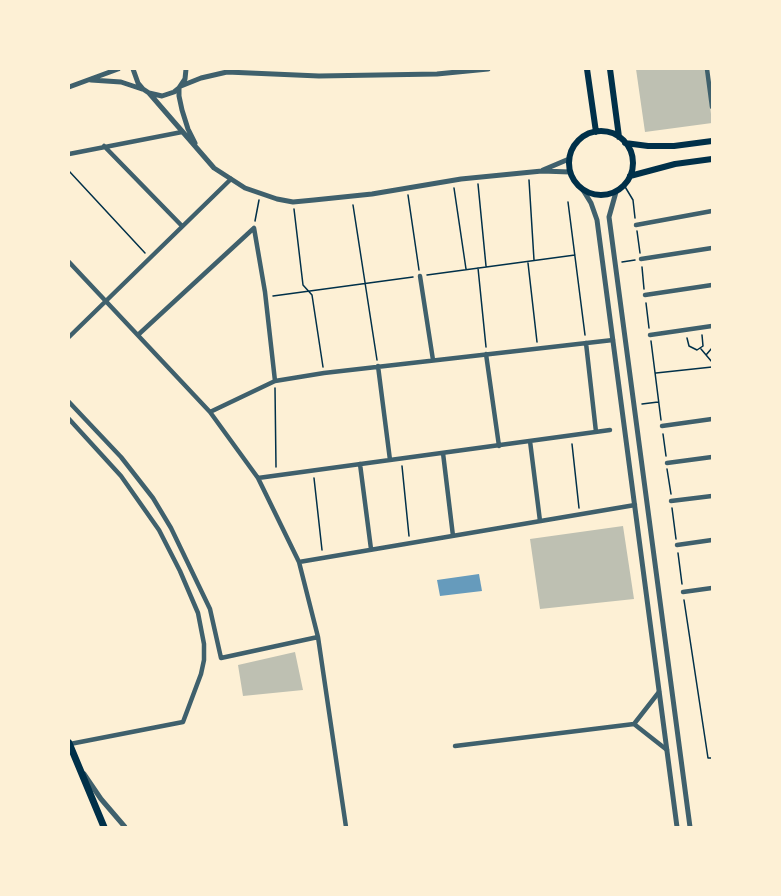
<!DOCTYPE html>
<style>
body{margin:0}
#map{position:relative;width:781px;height:896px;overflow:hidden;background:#fdf0d5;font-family:"Alegreya Sans",sans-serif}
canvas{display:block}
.frame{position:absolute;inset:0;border:70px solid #fdf0d5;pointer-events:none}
</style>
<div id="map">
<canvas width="781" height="896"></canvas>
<div class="frame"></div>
</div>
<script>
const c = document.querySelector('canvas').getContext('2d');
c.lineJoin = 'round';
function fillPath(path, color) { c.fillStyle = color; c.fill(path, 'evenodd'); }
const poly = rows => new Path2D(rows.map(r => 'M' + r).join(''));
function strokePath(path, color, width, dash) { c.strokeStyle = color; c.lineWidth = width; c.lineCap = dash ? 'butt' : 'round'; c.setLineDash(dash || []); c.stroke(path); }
const water = poly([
 [479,574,482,591,440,596,437,580]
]);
const building = poly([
 [636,69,706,69,712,123,645,132],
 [623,526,634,599,540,609,530,539],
 [295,652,303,690,243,696,238,665]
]);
const path = poly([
 [69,171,145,253],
 [529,180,534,260],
 [478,184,486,266],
 [624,185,633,200,635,218],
 [454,188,466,269],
 [408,195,419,270],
 [568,202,585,335],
 [353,205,377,360],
 [294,209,303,285,312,295,323,367],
 [255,221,259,200],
 [637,231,640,253],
 [622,262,635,260],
 [528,263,537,342],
 [642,267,644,289],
 [478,268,486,347],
 [427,275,575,255],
 [273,296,413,277],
 [646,303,649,328],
 [687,338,689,346,697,350,703,346,702,335],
 [651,341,661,420],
 [701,349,712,362],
 [706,355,712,348],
 [656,373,712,367],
 [275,388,276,467],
 [642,404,658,402],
 [663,434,666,456],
 [572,444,579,508],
 [402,466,409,536],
 [667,469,671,494],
 [314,478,322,550],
 [672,508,676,539],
 [678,553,682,584],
 [684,600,708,758,712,758]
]);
const minor = poly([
 [707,69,712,107],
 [104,146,182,226],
 [69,154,182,132],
 [636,225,712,211],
 [254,228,265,292,275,381],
 [641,259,712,248],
 [69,262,210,412,258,478,299,562,318,637,346,827],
 [420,276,433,360],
 [645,295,712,285],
 [139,334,254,228],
 [650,335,712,326],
 [69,337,231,179],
 [586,343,596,432],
 [486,354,499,446],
 [378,366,390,460],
 [69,402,121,457,153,498,171,528,210,609,221,658,318,637],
 [210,412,275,381,324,373,613,340],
 [69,419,121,476,159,530,180,571,198,613,204,644,204,660,201,674,183,722,70,744],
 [662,426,712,419],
 [530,441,540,521],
 [443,453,453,536],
 [667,463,712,457],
 [360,464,371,549],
 [258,478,610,430],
 [671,501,712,496],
 [677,545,712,540],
 [299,562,635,505],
 [683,592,712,588],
 [634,724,659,692],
 [455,746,634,724,667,750]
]);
const tertiary = poly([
 [133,69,138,83,143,89,149,93,162,96,174,92,179,88,185,79,186,69],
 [91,80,121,82,142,89],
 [181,86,201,78,227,72,319,76,437,74,488,69],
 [69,87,118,69],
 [179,88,179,96,182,110,188,129,195,143],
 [149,93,214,168,245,188,277,199,293,202,314,200,372,194,461,179,542,171,570,172],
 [543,170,569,159],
 [583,190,591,203,597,220,677,827],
 [616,192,609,217,690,827],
 [84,774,101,799,125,827]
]);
const secondary = poly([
 [587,69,596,132],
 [610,69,619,137],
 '569 163a32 32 0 1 1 64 0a32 32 0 1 1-64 0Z',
 [625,143,648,146,674,146,712,141],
 [630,176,675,164,712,159]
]);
const primary = poly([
 [69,743,104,827]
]);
fillPath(water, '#669bbc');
fillPath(building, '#bec0b2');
strokePath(path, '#003049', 1.5);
strokePath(minor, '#3f606c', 4.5);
strokePath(tertiary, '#3f606c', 5);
strokePath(secondary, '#003049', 6);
strokePath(primary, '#003049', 7);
</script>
